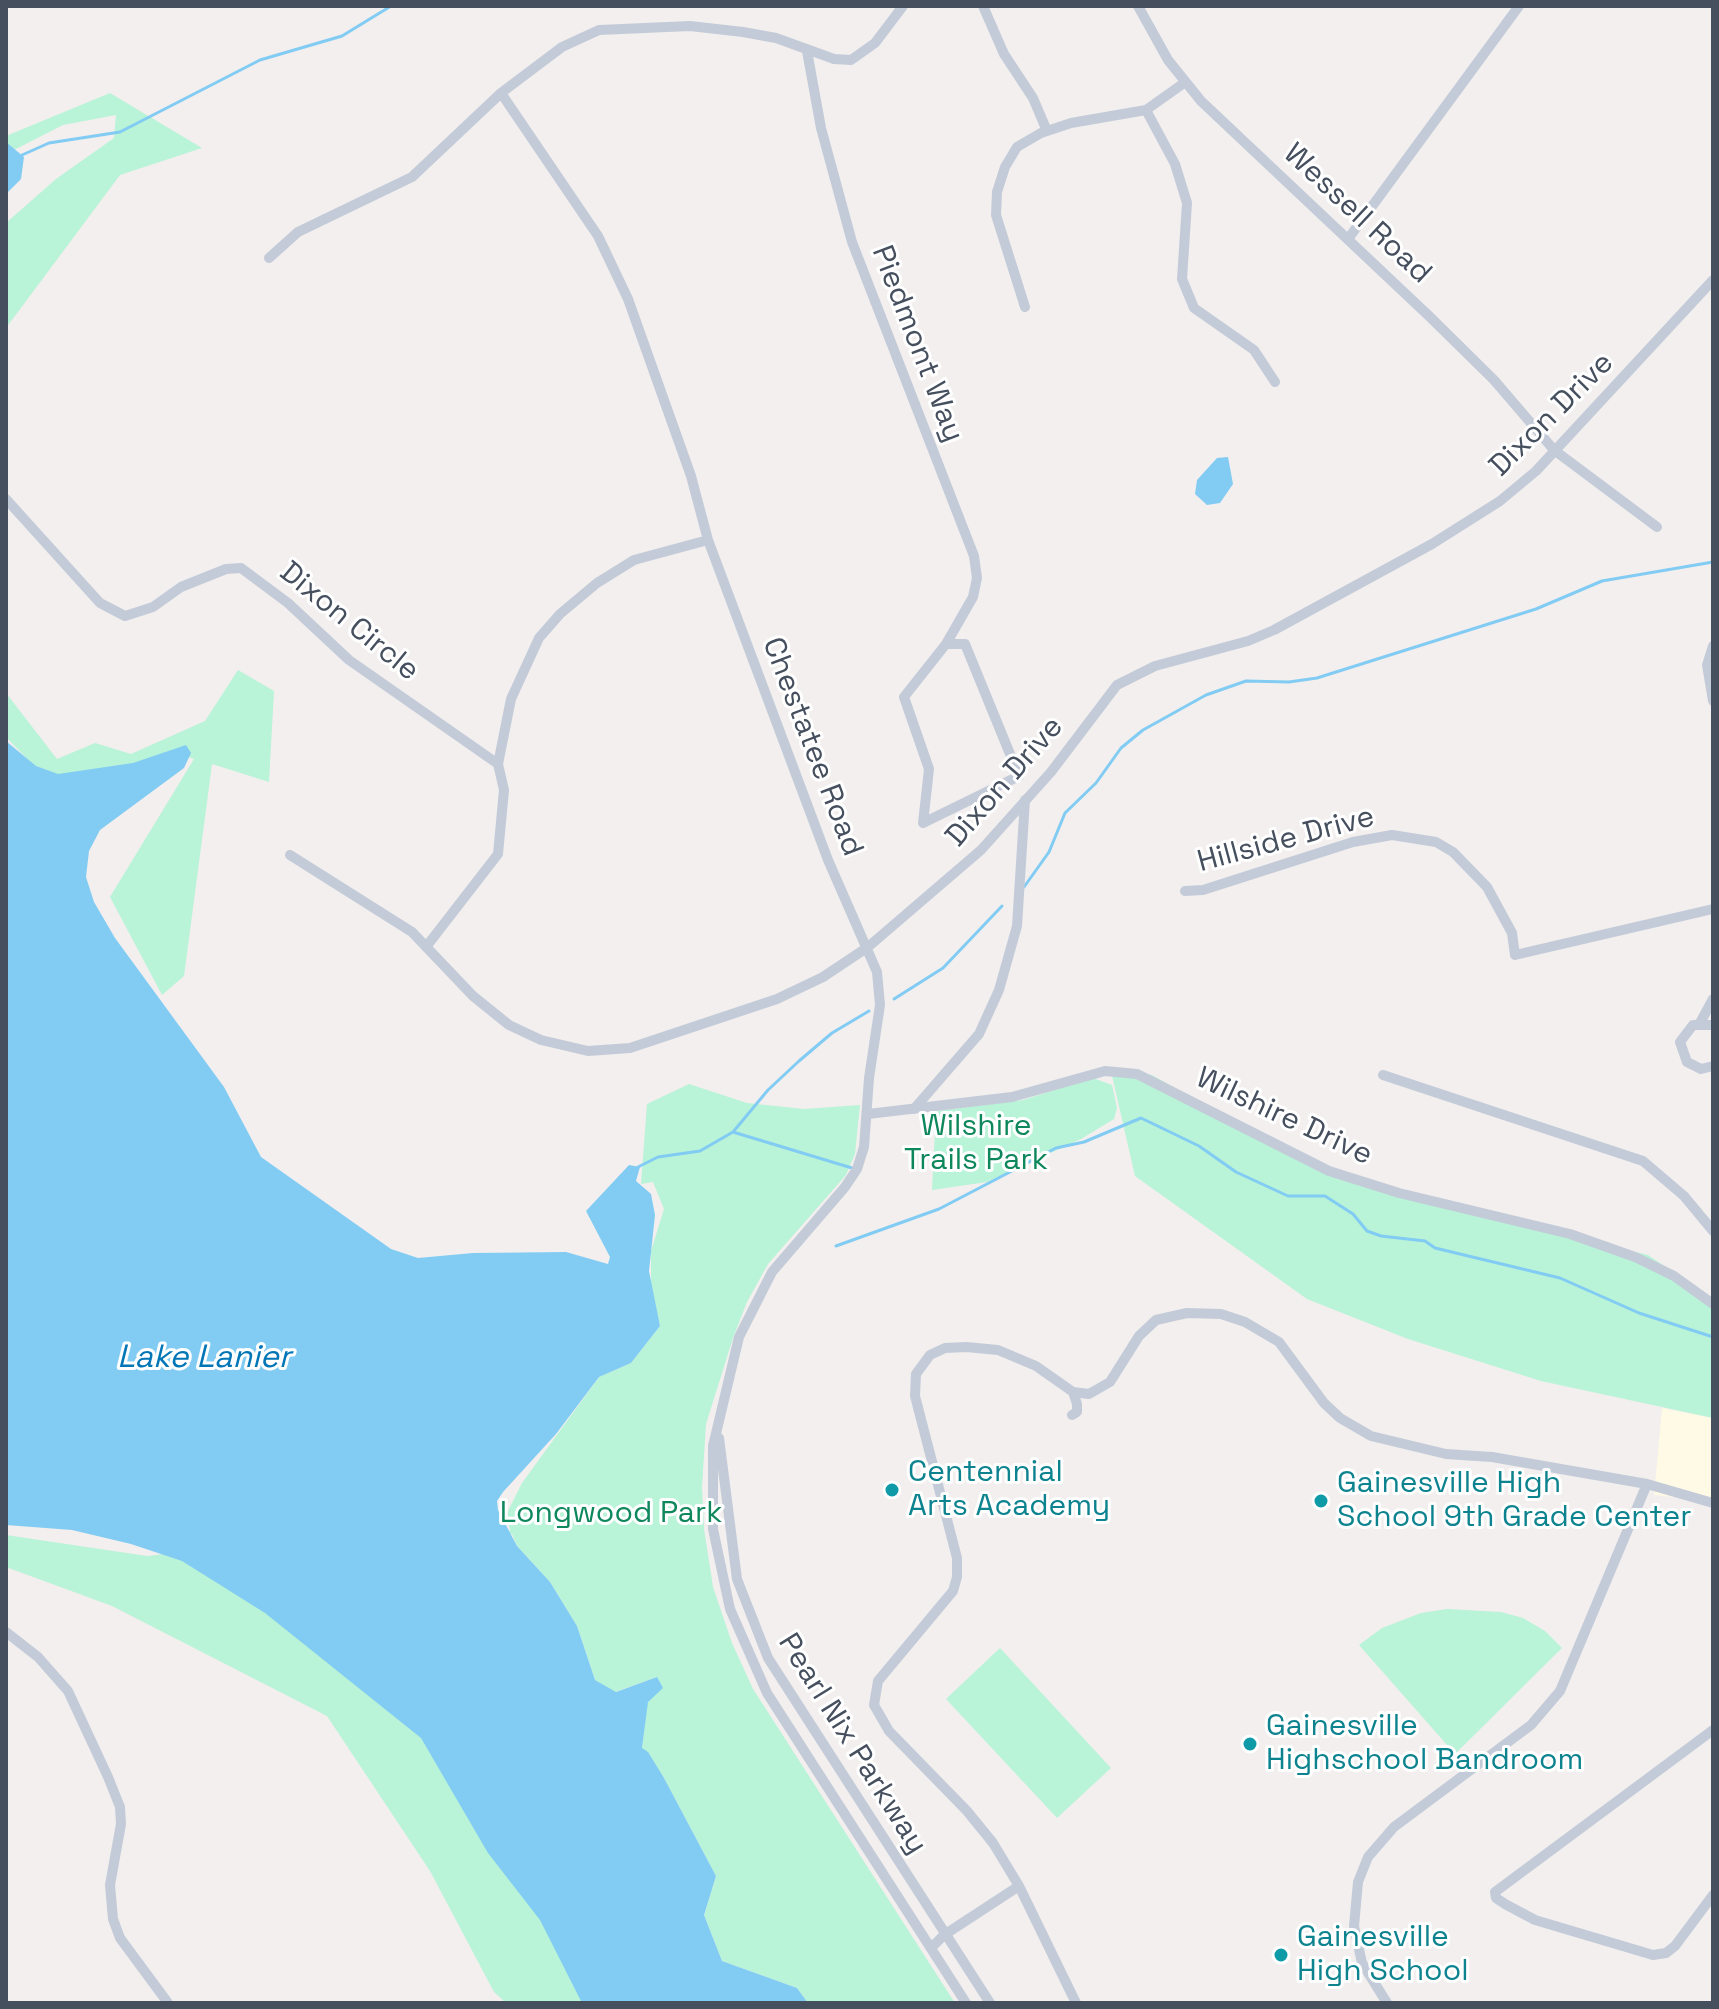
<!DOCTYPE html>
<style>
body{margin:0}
#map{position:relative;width:1719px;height:2009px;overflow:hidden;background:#f2efee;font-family:"Space Grotesk",sans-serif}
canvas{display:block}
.frame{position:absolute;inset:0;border:8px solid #454f5e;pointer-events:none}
</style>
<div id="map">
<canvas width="1719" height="2009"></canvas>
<div class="frame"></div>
</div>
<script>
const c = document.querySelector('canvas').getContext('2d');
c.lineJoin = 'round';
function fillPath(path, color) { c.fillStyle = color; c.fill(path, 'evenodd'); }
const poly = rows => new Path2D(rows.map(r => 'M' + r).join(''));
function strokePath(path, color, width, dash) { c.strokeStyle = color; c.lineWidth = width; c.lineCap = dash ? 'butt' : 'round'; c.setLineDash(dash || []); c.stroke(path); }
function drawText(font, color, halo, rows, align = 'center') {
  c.font = font + ' "Space Grotesk",sans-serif'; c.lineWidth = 6; c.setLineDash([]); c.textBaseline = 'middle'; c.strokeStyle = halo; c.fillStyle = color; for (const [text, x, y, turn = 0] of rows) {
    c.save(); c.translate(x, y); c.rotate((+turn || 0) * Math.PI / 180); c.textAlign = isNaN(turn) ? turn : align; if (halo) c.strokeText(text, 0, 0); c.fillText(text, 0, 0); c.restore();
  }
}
const commercial = poly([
 [1662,1408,1713,1418,1713,1501,1654,1495]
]);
const green = poly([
 [110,93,202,148,120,175,6,328,6,223,56,179,114,138,116,115,63,125,6,154,6,136],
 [238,670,274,691,269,782,212,764,184,976,162,995,110,897,194,759,174,752,71,782,37,769,6,737,6,693,57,759,95,743,131,754,205,721],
 [1110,1067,1152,1075,1290,1152,1417,1198,1648,1255,1713,1299,1713,1418,1541,1381,1408,1339,1307,1299,1135,1176],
 [1093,1078,1112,1085,1117,1108,1114,1119,1081,1139,987,1182,932,1190,936,1111,1023,1100],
 [689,1084,747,1103,804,1109,860,1105,855,1154,846,1175,768,1264,747,1302,733,1338,706,1424,702,1487,704,1529,713,1587,732,1643,753,1689,955,2003,808,2003,797,1988,722,1961,704,1915,716,1876,664,1778,642,1749,646,1708,657,1677,615,1692,595,1680,577,1626,550,1582,517,1546,512,1534,485,1546,483,1544,510,1531,507,1513,522,1483,599,1377,631,1363,660,1326,651,1287,651,1251,664,1209,653,1182,641,1184,647,1104],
 [6,1535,147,1556,200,1550,377,1682,458,1774,610,2003,506,2003,494,1992,430,1871,327,1716,112,1606,6,1567],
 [1447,1609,1501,1612,1523,1618,1545,1631,1562,1648,1455,1754,1359,1645,1382,1628,1421,1613],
 [1000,1648,1111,1768,1057,1818,946,1699]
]);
const water = poly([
 [6,142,24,157,21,179,6,194],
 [1228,457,1233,484,1220,503,1207,505,1195,494,1197,480,1217,458],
 [6,741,36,766,58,774,133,763,186,745,191,753,184,768,100,830,89,851,86,877,94,902,115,938,224,1087,261,1157,391,1249,418,1258,473,1253,566,1252,608,1264,610,1257,586,1211,629,1165,640,1167,636,1181,651,1194,655,1215,649,1271,660,1326,631,1363,599,1377,556,1434,503,1492,497,1501,498,1510,517,1546,550,1582,577,1626,595,1680,616,1692,657,1677,663,1688,648,1702,642,1748,648,1752,664,1778,716,1876,704,1915,722,1961,797,1988,808,2003,582,2003,540,1920,488,1853,421,1738,265,1613,182,1561,131,1544,72,1530,6,1525]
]);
const stream = poly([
 [22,155,49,143,120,132,260,60,342,36,391,6],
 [1024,887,1049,852,1065,813,1096,783,1121,748,1143,730,1206,695,1246,681,1289,682,1317,678,1536,609,1602,581,1713,562],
 [894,999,943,968,1002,906],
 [733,1132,852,1168],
 [638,1167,658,1157,700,1151,733,1132,768,1090,799,1061,832,1033,869,1011],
 [836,1246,939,1209,1056,1148,1084,1142,1141,1118,1199,1146,1236,1172,1288,1196,1325,1196,1353,1214,1367,1231,1381,1236,1425,1241,1435,1248,1560,1278,1639,1313,1713,1337]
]);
const minor = poly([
 [983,6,1004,54,1033,98,1047,131],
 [1138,6,1168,60,1201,101,1429,316,1494,380,1554,450,1657,527],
 [807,51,821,128,852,242,974,556,977,578,973,597,946,644],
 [501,93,598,236,628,299,691,476,708,540,828,860,877,972,880,1005,869,1078,864,1147,857,1169,845,1187,772,1272,739,1337,713,1446,713,1529,730,1609,767,1693,966,2003],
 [1146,110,1175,164,1187,203,1182,279,1194,308,1254,350,1275,382],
 [1348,239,1519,6],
 [269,258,298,232,412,177,501,93,562,47,599,30,690,26,743,32,776,38,834,59,851,60,875,43,903,6],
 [1025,307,996,215,997,192,1005,167,1017,147,1041,133,1071,123,1146,110,1184,83],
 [6,499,100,603,125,616,153,607,181,587,226,569,241,568,288,603,349,660,498,764,504,790,498,854,426,947],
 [946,644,965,644,1019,776,923,823,929,769,904,697,946,644],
 [1713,646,1707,665,1713,701],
 [498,764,511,699,539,638,560,614,597,583,634,560,708,540],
 [290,855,412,932,473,996,509,1025,541,1040,588,1051,630,1048,777,999,823,977,868,947,981,850,1051,772,1117,685,1155,666,1248,641,1274,630,1432,544,1500,501,1536,471,1713,280],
 [1185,891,1203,890,1353,842,1392,835,1436,842,1453,852,1487,887,1512,933,1515,955,1713,909],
 [1700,1023,1713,999],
 [1713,1025,1693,1025,1680,1042,1687,1062,1701,1069,1713,1066],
 [1383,1075,1643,1161,1684,1196,1713,1231],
 [914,1109,979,1034,999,990,1017,926,1025,800],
 [868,1114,1012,1097,1105,1071,1137,1074,1329,1171,1399,1193,1570,1234,1635,1257,1674,1276,1713,1304],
 [1072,1415,1077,1412,1077,1404,1073,1392],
 [719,1438,737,1579,768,1658,990,2003],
 [6,1632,38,1657,68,1691,108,1777,120,1807,121,1824,110,1885,113,1919,120,1938,168,2003],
 [1713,1730,1495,1892,1496,1898,1505,1904,1535,1920,1653,1955,1666,1953,1675,1946,1713,1895],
 [931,1948,944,1935,1019,1886],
 [1076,2003,1019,1886,993,1843,967,1811,889,1731,874,1705,878,1681,953,1591,957,1577,957,1558,915,1396,916,1374,930,1355,945,1348,966,1347,998,1350,1036,1366,1073,1392,1089,1394,1110,1382,1139,1336,1156,1320,1187,1313,1221,1314,1245,1322,1279,1342,1324,1403,1340,1418,1371,1436,1446,1454,1492,1457,1647,1484,1713,1503],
 [1387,2003,1362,1963,1354,1926,1358,1882,1368,1857,1394,1827,1531,1725,1560,1691,1647,1484]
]);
const markers = [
 [892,1490,8,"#0f9aa8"],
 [1321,1501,8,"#0f9aa8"],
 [1250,1744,8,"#0f9aa8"],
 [1281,1955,8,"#0f9aa8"]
];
const streetNames = [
 ["Wessell Road",1357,214,43],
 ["Piedmont Way",917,344,69],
 ["Dixon Drive",1552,415,-45],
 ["Dixon Circle",349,622,39],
 ["Chestatee Road",812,747,69],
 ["Dixon Drive",1005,782,-49],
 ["Hillside Drive",1286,840,-15],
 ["Wilshire Drive",1284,1117,25],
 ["Pearl Nix Parkway",852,1744,58]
];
const parkNames = [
 ["Wilshire",976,1127],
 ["Trails Park",976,1161],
 ["Longwood Park",611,1514]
];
const cultureNames = [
 ["Centennial",908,1473],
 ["Arts Academy",908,1507],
 ["Gainesville High",1337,1484],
 ["School 9th Grade Center",1337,1518],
 ["Gainesville",1266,1727],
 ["Highschool Bandroom",1266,1761],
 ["Gainesville",1297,1938],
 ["High School",1297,1972]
];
const waterNames = [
 ["Lake Lanier",204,1358]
];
fillPath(commercial, '#fefae6');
fillPath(green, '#b9f3d8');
fillPath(water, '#82ccf4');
strokePath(stream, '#82ccf4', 3);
strokePath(minor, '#c4cbd8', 10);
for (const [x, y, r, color] of markers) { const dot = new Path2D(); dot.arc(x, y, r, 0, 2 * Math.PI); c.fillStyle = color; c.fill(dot); strokePath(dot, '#fff', 3); }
drawText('30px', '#454f5e', '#fff', streetNames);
drawText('30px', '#0e875c', '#fff', parkNames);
drawText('30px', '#0d838f', '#fff', cultureNames, 'left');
drawText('italic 32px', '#0076b6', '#fff', waterNames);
</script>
